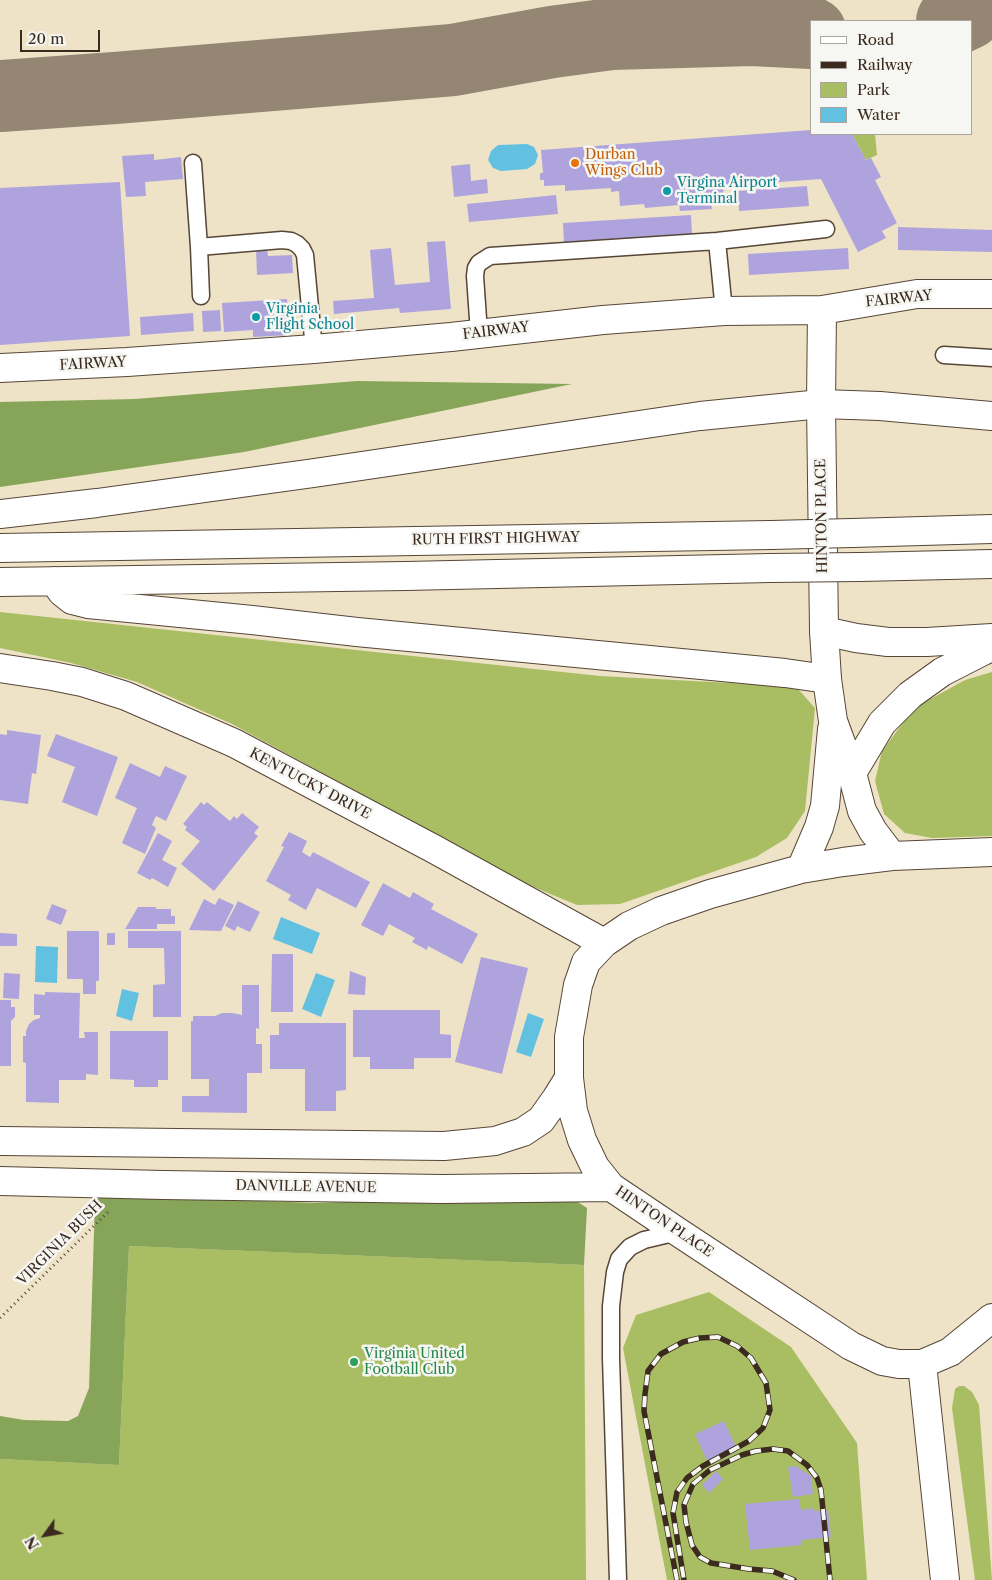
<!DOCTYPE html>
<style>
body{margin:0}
#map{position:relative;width:992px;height:1580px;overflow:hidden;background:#eee3c7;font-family:"Libre Caslon Text",serif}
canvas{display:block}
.legend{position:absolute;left:810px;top:20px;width:162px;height:115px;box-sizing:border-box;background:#f6f6f2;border:1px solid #aba49d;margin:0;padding:6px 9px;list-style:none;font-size:15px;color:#3b2a1e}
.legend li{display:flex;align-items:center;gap:10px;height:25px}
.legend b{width:25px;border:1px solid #aba49d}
.north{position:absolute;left:20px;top:1510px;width:50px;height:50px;-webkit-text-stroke:4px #f6f6f2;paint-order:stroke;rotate:238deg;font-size:14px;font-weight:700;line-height:20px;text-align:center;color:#3b2a1e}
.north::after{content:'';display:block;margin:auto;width:18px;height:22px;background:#3b2a1e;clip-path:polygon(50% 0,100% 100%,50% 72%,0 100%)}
.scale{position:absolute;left:20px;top:30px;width:80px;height:22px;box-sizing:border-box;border:2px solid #3b2a1e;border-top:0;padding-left:6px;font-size:15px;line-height:18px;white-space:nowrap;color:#3b2a1e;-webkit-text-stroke:4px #f6f6f2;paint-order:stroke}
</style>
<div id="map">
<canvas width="992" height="1580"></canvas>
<ul class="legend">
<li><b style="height:6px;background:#fff"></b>Road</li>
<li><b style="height:6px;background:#3b2a1e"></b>Railway</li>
<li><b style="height:14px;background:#a9be62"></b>Park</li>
<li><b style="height:14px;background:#62c1e0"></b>Water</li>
</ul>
<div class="north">N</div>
<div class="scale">20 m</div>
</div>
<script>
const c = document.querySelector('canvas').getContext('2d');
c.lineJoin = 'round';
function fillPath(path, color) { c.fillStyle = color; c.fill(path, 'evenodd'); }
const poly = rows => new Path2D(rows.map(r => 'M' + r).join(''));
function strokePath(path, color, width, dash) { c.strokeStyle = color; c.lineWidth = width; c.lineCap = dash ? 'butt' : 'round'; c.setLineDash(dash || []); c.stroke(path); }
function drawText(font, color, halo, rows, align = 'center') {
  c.font = font + ' "Libre Caslon Text",serif'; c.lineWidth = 5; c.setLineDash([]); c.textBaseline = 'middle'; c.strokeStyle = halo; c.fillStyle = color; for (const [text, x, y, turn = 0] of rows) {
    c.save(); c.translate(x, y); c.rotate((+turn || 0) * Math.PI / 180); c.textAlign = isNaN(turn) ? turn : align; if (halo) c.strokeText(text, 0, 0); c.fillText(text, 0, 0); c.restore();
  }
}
const green = poly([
 [852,134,875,134,877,155,866,160],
 [0,612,600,676,768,685,798,689,815,708,805,811,787,838,756,857,620,904,577,905,531,886,232,724,137,682,71,663,0,648],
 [992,672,992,836,932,838,905,833,884,814,875,781,882,751,914,708,965,680],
 [129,1246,584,1265,586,1580,0,1580,0,1459,119,1465],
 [709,1292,791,1347,857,1443,867,1580,667,1580,623,1348,636,1315],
 [959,1386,964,1386,972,1392,979,1405,992,1580,975,1580,952,1408,955,1389]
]);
const forest = poly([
 [357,381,572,384,244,452,0,487,0,402,135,399],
 [104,1195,315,1203,567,1195,587,1208,584,1265,129,1246,119,1465,0,1459,0,1416,24,1420,68,1421,78,1416,89,1388,95,1201]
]);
const water = poly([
 [527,144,534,147,538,155,535,164,527,169,501,171,493,168,488,160,491,151,498,145],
 [281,917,320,933,312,954,273,939],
 [36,946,58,947,57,983,35,982],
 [316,973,335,980,321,1017,302,1009],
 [122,989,139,993,132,1021,116,1016],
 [528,1013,544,1019,531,1057,516,1052]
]);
const taxiway = poly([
 [952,21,967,14,984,0],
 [0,96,115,88,453,60,552,42,611,34,752,30,811,33]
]);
const building = poly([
 [811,130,811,134,852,134,866,160,871,158,881,177,875,180,897,223,882,231,886,238,858,252,821,179,723,186,724,202,711,203,712,209,680,211,679,205,645,208,644,204,620,206,619,191,611,192,611,188,565,191,565,185,544,186,544,180,540,180,540,173,543,173,541,150],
 [154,154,154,160,181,157,183,179,145,182,146,196,126,197,122,156],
 [470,164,471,181,487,179,488,193,454,197,451,166],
 [120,182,130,336,0,345,0,188],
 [807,186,809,206,739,211,738,191],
 [556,195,558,214,469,222,467,204],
 [691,215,692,235,564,243,563,223],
 [898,227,992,230,992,252,898,250],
 [445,241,451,309,400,313,399,308,334,314,333,301,374,298,370,250,391,248,395,285,430,282,427,242],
 [848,248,849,269,749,275,748,254],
 [267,249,268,256,292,255,293,273,257,275,256,250],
 [287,299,290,335,253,337,253,330,224,332,222,303],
 [220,310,221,331,203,332,202,311],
 [193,313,194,331,141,335,140,317],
 [7,730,41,735,36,774,32,773,28,804,0,800,0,734,7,735],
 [56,734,118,757,97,816,62,802,75,767,47,756],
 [130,763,160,777,165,766,187,776,166,821,156,816,152,825,156,828,145,854,122,843,137,808,115,798],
 [201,802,204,805,207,802,230,821,234,816,237,819,242,813,259,827,254,833,258,836,214,891,181,864,200,841,185,830,187,827,183,824],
 [289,832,307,841,302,852,310,857,313,852,370,882,356,908,317,888,306,910,288,900,291,895,266,881,284,847,281,846],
 [158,833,172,841,162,860,177,868,168,887,152,878,150,880,137,873],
 [383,883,410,898,413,892,434,904,431,909,478,934,462,964,428,946,427,950,412,942,415,938,389,924,383,936,361,925],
 [219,898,234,905,221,931,189,930,204,899,215,905],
 [238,901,260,912,250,932,237,926,235,931,225,926],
 [52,904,67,910,61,925,46,919],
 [138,907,156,907,156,909,171,909,171,916,175,916,175,924,157,924,157,929,125,929],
 [67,931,99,931,99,981,96,981,96,994,83,994,83,979,67,979],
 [128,931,181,931,181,1017,153,1017,153,985,165,984,164,948,128,948],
 [0,933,17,934,17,946,0,946],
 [107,933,115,933,115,945,107,945],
 [272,954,293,954,293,1012,271,1012],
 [481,957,528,968,502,1074,455,1062],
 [350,971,366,977,365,995,348,994],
 [4,973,20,974,19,999,3,998],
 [242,985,259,985,259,1029,256,1028,256,1044,262,1044,262,1073,247,1073,247,1113,182,1112,182,1096,209,1096,209,1079,191,1079,191,1021,193,1021,193,1016,215,1016,222,1013,232,1013,242,1015],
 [45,992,80,993,79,1038,85,1038,84,1032,98,1032,98,1075,86,1074,86,1080,59,1080,59,1103,26,1102,26,1063,23,1062,23,1036,26,1036,26,1031,29,1024,34,1020,40,1018,40,1015,34,1015,34,994,45,995],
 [0,1000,11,1000,11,1007,15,1007,15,1017,11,1021,11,1066,0,1066],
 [353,1010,440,1010,440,1034,451,1035,451,1058,414,1058,414,1069,370,1069,370,1057,353,1057],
 [279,1023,346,1023,346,1090,336,1091,336,1111,305,1111,305,1069,270,1069,270,1035,279,1035],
 [110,1031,168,1031,168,1080,158,1080,158,1087,134,1087,134,1080,110,1079],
 [724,1421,738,1451,709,1465,695,1434],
 [796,1466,811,1476,813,1494,793,1497,788,1467],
 [716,1471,723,1479,709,1493,702,1485],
 [799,1499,801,1510,813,1508,813,1511,828,1510,831,1537,801,1540,802,1545,750,1550,745,1504]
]);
const path = poly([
 [0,1318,109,1211]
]);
const lane = poly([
 [193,163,199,247],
 [717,241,724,311],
 [201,296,199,247,282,240,291,241,297,244,302,249,305,255,314,349],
 [479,333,475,276,476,268,479,263,490,256,717,241,826,229],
 [944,355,992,358],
 [618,1580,611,1358,611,1306,615,1272,619,1259,630,1247,644,1240,678,1232]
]);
const street = poly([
 [822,310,821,404,824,631,827,679,833,721,852,773,862,811,873,831,892,856],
 [0,368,127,362,314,349,451,337,603,320,724,311,822,310,917,294,992,294],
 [0,668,52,676,82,682,126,696,234,743,434,849,604,943],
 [992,852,892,856,843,862,801,869,710,894,661,911,629,926,604,943,586,962,578,985,569,1037,569,1078,573,1111,582,1140,595,1167,611,1187,678,1232,851,1346,882,1361,899,1364,922,1364,950,1352,992,1318],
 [801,869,819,827,825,806,832,729],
 [0,1141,444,1146,495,1141,523,1132,541,1120,556,1099,569,1078],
 [0,1181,163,1185,443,1189,611,1187],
 [922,1364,945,1580]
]);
const highway = poly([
 [0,514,97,503,314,473,700,416,821,404,880,406,992,416],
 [852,533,992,529],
 [0,548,771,535],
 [860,567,992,564],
 [54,581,62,592,72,600,88,604,252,620,357,632,785,673,827,679],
 [0,582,406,576,770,568],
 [824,631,856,638,888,642,927,642,992,638],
 [852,773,882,723,910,695,942,672,983,651,992,647]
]);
const rail = poly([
 [677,1580,644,1411,645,1394,648,1371,661,1354,683,1342,700,1338,718,1337,737,1346,751,1358,766,1383,770,1410,763,1428,749,1441,703,1466,687,1478,677,1492,673,1513,684,1580],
 [794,1580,772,1571,749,1569,711,1563,700,1557,692,1545,686,1522,684,1505,693,1484,710,1470,742,1455,756,1451,773,1449,788,1451,807,1465,817,1478,821,1490,830,1580]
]);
const highwayBridge = poly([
 [771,535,852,533],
 [770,568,860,567]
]);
const markers = [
 [575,163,5,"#e8710a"],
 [667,191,5,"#0f9aa8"],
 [256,317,5,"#0f9aa8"],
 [354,1362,5,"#2e9e5b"]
];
const foodNames = [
 ["Durban",585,155],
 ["Wings Club",585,171]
];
const cultureNames = [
 ["Virgina Airport",677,183],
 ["Terminal",677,199],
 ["Virginia",266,309],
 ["Flight School",266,325]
];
const streetNames = [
 ["FAIRWAY",899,299,-6],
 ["FAIRWAY",496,331,-7],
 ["FAIRWAY",93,364,-3],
 ["HINTON PLACE",822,516,-91],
 ["RUTH FIRST HIGHWAY",496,539,-1],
 ["KENTUCKY DRIVE",310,784,28],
 ["DANVILLE AVENUE",306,1187,1],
 ["HINTON PLACE",664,1222,34],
 ["VIRGINIA BUSH",60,1243,-45]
];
const leisureNames = [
 ["Virginia United",364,1354],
 ["Football Club",364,1370]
];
fillPath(green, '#a9be62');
fillPath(forest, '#86a558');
fillPath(water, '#62c1e0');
strokePath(taxiway, '#948672', 72);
fillPath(building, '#aea3dd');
strokePath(lane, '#564637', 19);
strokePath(street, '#564637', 30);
strokePath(highway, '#564637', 30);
strokePath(path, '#564637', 3, [1, 4]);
strokePath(lane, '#fff', 16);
strokePath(street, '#fff', 28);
strokePath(highway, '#fff', 28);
strokePath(rail, '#3b2a1e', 5.5);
strokePath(rail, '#f6f6f2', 4, [11]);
strokePath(highwayBridge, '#564637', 30, []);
strokePath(highwayBridge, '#fff', 28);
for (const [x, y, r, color] of markers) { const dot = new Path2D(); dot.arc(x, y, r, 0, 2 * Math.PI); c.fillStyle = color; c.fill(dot); strokePath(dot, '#f6f6f2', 2); }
drawText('14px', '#c56008', '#f6f6f2', foodNames, 'left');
drawText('14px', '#0d838f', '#f6f6f2', cultureNames, 'left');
drawText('14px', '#3b2a1e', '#f6f6f2', streetNames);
drawText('14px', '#27864d', '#f6f6f2', leisureNames, 'left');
</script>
